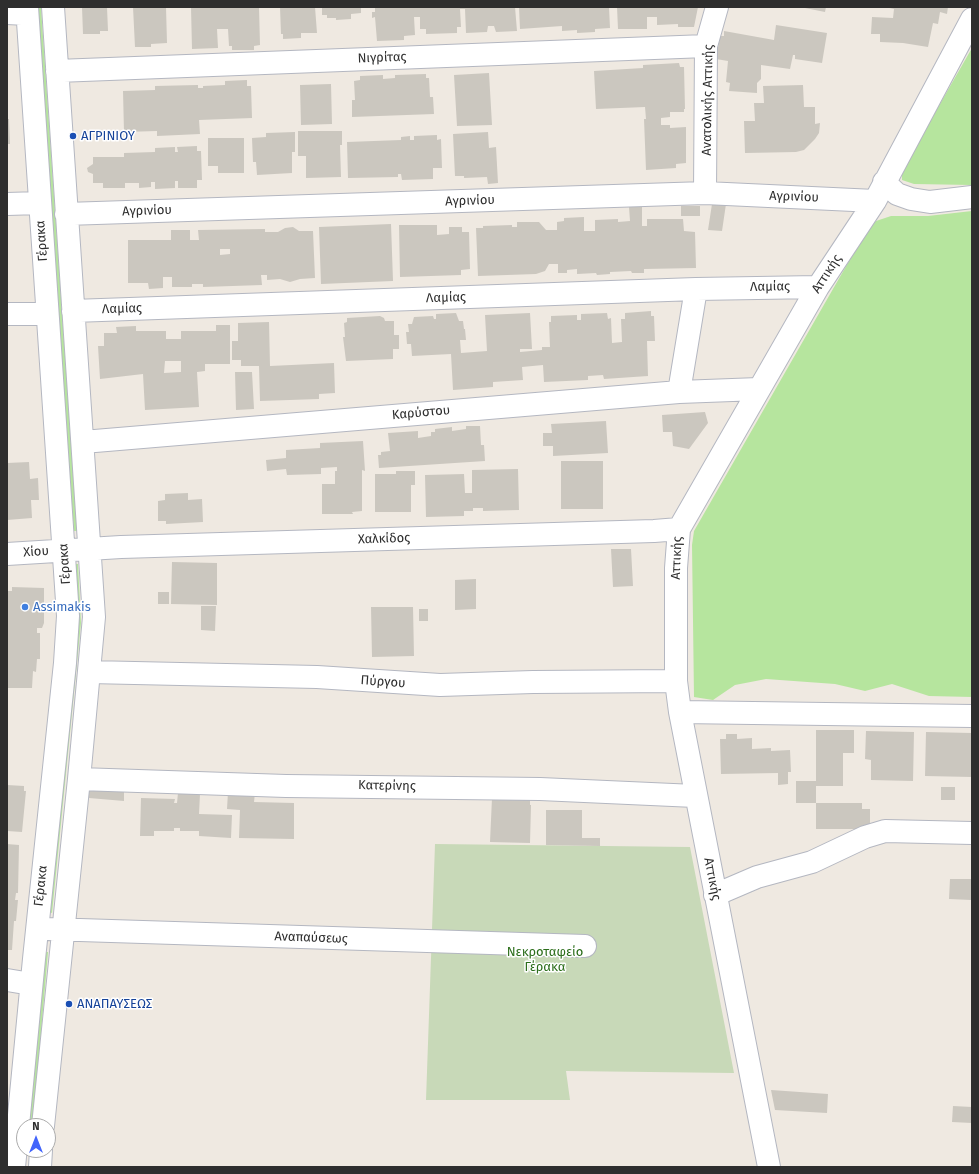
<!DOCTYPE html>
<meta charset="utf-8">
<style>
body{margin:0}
#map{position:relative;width:979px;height:1174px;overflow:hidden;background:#efe9e1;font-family:"Fira Sans",sans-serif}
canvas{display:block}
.frame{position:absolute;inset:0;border:8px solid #2e2e2e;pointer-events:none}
.north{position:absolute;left:16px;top:1118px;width:40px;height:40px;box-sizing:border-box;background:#fff;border:1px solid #ababab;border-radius:50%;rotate:0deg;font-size:11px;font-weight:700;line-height:16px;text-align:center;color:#2e2e2e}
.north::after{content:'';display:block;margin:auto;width:14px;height:18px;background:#4264fb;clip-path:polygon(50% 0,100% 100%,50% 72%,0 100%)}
</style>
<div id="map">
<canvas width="979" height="1174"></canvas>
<div class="frame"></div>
<div class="north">N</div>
</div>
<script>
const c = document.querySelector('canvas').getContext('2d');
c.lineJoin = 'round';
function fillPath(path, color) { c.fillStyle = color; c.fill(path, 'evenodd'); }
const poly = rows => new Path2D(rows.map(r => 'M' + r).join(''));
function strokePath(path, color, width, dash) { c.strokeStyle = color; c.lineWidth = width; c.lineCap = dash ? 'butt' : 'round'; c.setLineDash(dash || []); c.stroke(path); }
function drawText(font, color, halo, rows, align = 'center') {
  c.font = font + ' "Fira Sans",sans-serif'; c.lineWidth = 3; c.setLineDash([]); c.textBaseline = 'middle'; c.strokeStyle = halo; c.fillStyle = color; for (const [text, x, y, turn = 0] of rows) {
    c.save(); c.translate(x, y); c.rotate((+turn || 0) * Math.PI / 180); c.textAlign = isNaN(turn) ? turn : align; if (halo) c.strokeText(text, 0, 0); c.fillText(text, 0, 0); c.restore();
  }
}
const green = poly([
 [38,7,41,7,77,531,74,531,62,371],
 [972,48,972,185,914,184,902,180,902,170],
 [972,211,972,697,929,696,892,684,865,691,835,684,766,679,735,685,713,700,694,697,692,545,694,531,864,235,876,221,891,216,928,216],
 [75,564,78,564,81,623,52,913,49,912],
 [45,952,48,952,33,1126,28,1126]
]);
const cemetery = poly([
 [435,844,690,847,734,1073,566,1071,570,1100,426,1100]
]);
const building = poly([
 [82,7,107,7,108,31,100,31,100,34,83,34],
 [133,7,166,7,167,43,151,44,151,47,135,47],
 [191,7,259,7,260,45,254,46,254,50,232,50,232,46,229,46,228,29,217,29,218,48,192,49],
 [280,7,315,7,317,33,301,33,301,38,283,39,283,34,281,34],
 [322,7,361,7,361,13,351,14,351,19,336,20,336,18,327,18,327,15,322,15],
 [375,7,515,7,517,31,496,32,494,26,488,26,487,32,466,33,465,9,460,9,461,27,457,27,457,33,426,34,426,29,420,29,420,17,414,17,415,35,404,36,404,40,377,41,375,17,372,18,372,12,375,12],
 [519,7,609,7,610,28,595,29,595,32,577,33,577,30,562,31,562,26,520,29],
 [617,7,698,7,694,27,678,27,678,24,657,25,657,17,647,17,647,29,618,29],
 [800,7,826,7,825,12],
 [885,7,948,7,947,14,940,12,938,24,933,23,928,47,903,43,880,42,880,34,871,34,872,17,893,18,894,9],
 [776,25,827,33,822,63,795,59,795,55,793,55,790,69,761,65,761,79,757,83,757,93,729,91,730,83,726,82,728,61,716,59,720,36,724,36,724,31,774,40],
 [679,63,680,67,684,67,685,109,684,109,684,112,670,112,670,117,661,118,661,125,670,125,670,128,686,127,686,163,676,164,676,168,646,170,644,119,646,119,645,107,596,109,594,71,643,68,643,65],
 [489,73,492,125,457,126,454,75],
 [426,74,426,78,429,78,430,97,433,97,434,114,352,117,352,100,355,100,354,81,360,80,360,76,383,75,383,79,395,78,395,75],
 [247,80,247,86,251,86,252,118,199,120,200,134,157,136,157,131,124,132,123,91,155,90,155,86,198,85,198,88,203,88,203,86,225,85,225,81],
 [331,84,332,124,301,125,300,85],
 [803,85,804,107,815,107,815,124,820,123,819,133,815,139,804,150,796,152,745,153,744,121,755,121,754,103,764,103,763,86],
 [7,119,9,119,10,144,7,144],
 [298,131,342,131,342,145,340,145,341,177,306,178,306,156,298,156],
 [295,132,295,152,292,152,292,173,257,175,256,162,253,162,252,138,266,137,266,133],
 [488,132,489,148,496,147,498,183,488,184,487,177,464,178,464,176,455,176,453,134],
 [437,135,437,140,441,139,442,168,433,168,433,179,402,180,401,174,398,174,398,177,348,178,347,142,401,140,401,137,410,136,410,140,414,140,414,136],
 [208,138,244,138,244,173,218,173,218,166,208,166],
 [197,146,197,151,201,151,202,180,197,180,197,188,178,188,178,181,175,181,175,188,155,189,155,182,151,182,151,187,139,188,139,183,125,183,125,188,103,188,103,183,93,183,93,174,88,172,87,168,93,164,93,157,124,157,124,153,155,152,155,148,175,147,175,152,178,152,177,147],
 [712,204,726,204,722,231,708,230],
 [642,206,642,226,647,226,647,219,683,219,684,231,695,232,696,268,644,269,644,273,632,273,631,271,610,272,610,274,597,275,596,273,577,274,577,269,567,270,567,273,558,273,558,264,549,264,545,271,536,274,478,276,476,228,483,228,483,226,512,225,512,227,517,227,517,222,539,222,546,230,557,230,557,222,564,221,564,218,584,217,584,231,595,231,595,220,618,219,618,222,630,221,629,207],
 [681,206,700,206,700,216,681,216],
 [391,224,393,281,321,284,319,227],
 [399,225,437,225,437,235,449,234,449,227,462,227,462,232,469,232,470,269,461,270,461,275,400,277],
 [293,227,299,231,313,231,315,278,300,279,290,282,280,279,267,280,267,275,261,275,262,285,203,287,203,284,192,284,192,287,172,287,172,277,163,277,163,288,149,289,148,283,128,283,128,240,171,240,171,230,190,230,190,240,199,240,198,230,265,229,265,232,278,232,285,228],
 [220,249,230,249,230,254,220,255],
 [651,311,651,316,654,316,655,341,647,341,648,376,604,379,603,375,588,376,588,380,544,382,543,365,522,367,523,380,493,382,493,387,453,390,451,354,412,356,411,344,407,344,406,332,409,332,408,324,412,324,414,317,433,316,434,319,436,319,436,314,456,313,459,321,463,321,464,329,465,329,466,340,460,340,461,353,487,351,485,315,530,313,532,349,520,349,520,352,542,350,542,347,550,347,549,322,551,322,551,316,577,315,577,320,581,320,581,314,607,313,608,319,611,318,612,343,622,342,621,319,625,319,625,313],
 [380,316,384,318,385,321,394,321,394,335,399,335,399,349,393,349,393,359,346,361,343,337,345,337,344,323,347,322,347,318],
 [269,322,270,366,334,363,335,393,319,394,319,399,260,401,259,366,241,366,241,360,232,360,232,341,238,341,238,323],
 [216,325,230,325,230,364,205,364,205,371,197,372,199,407,145,410,143,374,100,379,98,346,104,346,104,333,117,333,116,327,136,326,136,331,166,331,166,339,181,339,181,331,216,331],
 [165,361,181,361,181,372,164,373],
 [235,372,252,372,254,409,236,410],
 [705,412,708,423,689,449,673,446,672,432,663,432,662,415],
 [606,421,608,453,553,456,553,446,543,446,543,433,552,433,551,424],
 [466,426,480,426,481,445,484,445,485,461,379,468,378,455,381,455,381,452,390,451,388,433,418,431,418,438,431,436,431,432,435,432,435,429,452,427,452,431,466,429],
 [363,441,365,471,362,470,362,511,352,512,353,514,322,514,322,484,335,484,335,471,337,471,337,467,321,468,321,474,287,475,286,469,267,471,266,460,286,458,286,450,320,448,320,443],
 [561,461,603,461,603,509,561,509],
 [29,462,30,479,38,478,39,500,31,500,32,518,7,520,7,463],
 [518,469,519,510,483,511,483,508,473,508,473,511,464,511,464,516,426,517,425,475,464,474,465,493,472,493,472,470],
 [396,471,415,471,415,485,411,485,411,512,375,512,375,474,396,474],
 [188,493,188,500,202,499,203,522,166,524,166,521,158,521,158,501,165,500,165,494],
 [611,549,631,549,633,586,613,587],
 [172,562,217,563,217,605,171,604],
 [476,579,476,609,455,610,455,580],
 [12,587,44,588,44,623,42,628,37,628,37,633,40,633,40,659,37,659,36,672,33,671,32,688,7,688,7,591,12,591],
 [158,592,169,592,169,604,158,604],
 [201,606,216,606,215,631,201,630],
 [371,607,413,607,414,656,372,657],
 [419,609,428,609,428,621,419,621],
 [816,730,854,730,854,753,843,753,843,786,816,786,816,803,796,803,796,781,816,781],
 [866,731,914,732,913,781,871,780,871,760,865,759],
 [926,732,972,733,972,777,925,776],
 [726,734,737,734,737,739,752,738,752,749,771,748,771,751,790,750,791,772,788,772,788,784,778,785,778,773,721,774,720,739,726,739],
 [7,785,24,786,24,791,26,791,22,832,7,831],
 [941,787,955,787,955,800,941,800],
 [89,789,124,791,124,801,89,798],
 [228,792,255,793,254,802,294,803,294,839,239,838,240,810,227,809],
 [178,793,200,794,199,814,232,815,231,838,199,836,199,831,180,831,180,828,174,828,174,831,154,831,154,836,140,836,141,798,175,799,174,803,177,803],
 [492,798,530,799,530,805,531,805,530,843,490,842],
 [816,803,862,803,862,809,870,809,870,829,816,829],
 [546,810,582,810,582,838,600,838,600,846,546,845],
 [7,844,19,845,18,893,16,893,15,900,18,900,16,921,14,921,12,950,7,950],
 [950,879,972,879,971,900,949,899],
 [771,1090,828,1094,827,1113,775,1110],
 [953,1106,972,1107,972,1123,952,1122]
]);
const minor = poly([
 [7,13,27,14],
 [57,71,706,46],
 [884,182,897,194,911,199,930,202,972,197],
 [705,193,706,46,717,7],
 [7,204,40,203],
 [66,214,705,193,875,201],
 [73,311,696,289,818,287],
 [7,314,47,314],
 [679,392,696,289],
 [83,442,679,392,759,389],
 [7,554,121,547,654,531,679,529],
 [89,672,317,677,440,685,533,682,676,681],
 [680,712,972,716],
 [79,779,286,786,540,789,695,796],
 [715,895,757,877,812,862,865,837,885,831,972,833],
 [48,929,585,946],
 [7,980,31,984],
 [43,1126,79,779,94,617,53,7],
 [14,1167,34,959,65,663,68,616,27,7],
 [40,1167,41,1150],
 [769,1167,680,712,676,681,676,568,679,529,818,287,875,201,972,19]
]);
const markers = [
 [73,136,4,"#1a4fb4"],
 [25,607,4,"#3f7fe0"],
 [69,1004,4,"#1a4fb4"]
];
const streetNames = [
 ["Νιγρίτας",382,58,-2],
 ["Ανατολικής Αττικής",708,100,-89],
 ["Αγρινίου",794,197,2],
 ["Αγρινίου",470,201,-2],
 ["Αγρινίου",147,211,-2],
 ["Γέρακα",42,241,-94],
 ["Αττικής",827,274,-57],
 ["Λαμίας",770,287,-1],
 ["Λαμίας",446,298,-2],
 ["Λαμίας",122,309,-2],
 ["Καρύστου",421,413,-5],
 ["Χαλκίδος",384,539,-2],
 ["Χίου",36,552,-4],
 ["Αττικής",677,558,-88],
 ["Γέρακα",65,564,-94],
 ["Πύργου",383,682,4],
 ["Κατερίνης",387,786,1],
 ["Αττικής",712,879,79],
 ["Γέρακα",41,886,-84],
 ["Αναπαύσεως",311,938,2]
];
const transitNames = [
 ["ΑΓΡΙΝΙΟΥ",81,136],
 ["ΑΝΑΠΑΥΣΕΩΣ",77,1004]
];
const shopNames = [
 ["Assimakis",33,607]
];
const parkNames = [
 ["Νεκροταφείο",545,952],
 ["Γέρακα",545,967]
];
fillPath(green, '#b6e59e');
fillPath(cemetery, '#c8d9b8');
fillPath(building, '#cbc7bf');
strokePath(minor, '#b4b7c1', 24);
strokePath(minor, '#fff', 22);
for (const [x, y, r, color] of markers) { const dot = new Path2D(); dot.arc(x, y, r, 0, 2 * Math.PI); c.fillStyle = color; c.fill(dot); strokePath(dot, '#fff', 1.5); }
drawText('13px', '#2e2e2e', '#fff', streetNames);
drawText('13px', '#164399', '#fff', transitNames, 'left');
drawText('13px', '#366cbe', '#fff', shopNames, 'left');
drawText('13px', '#2c6e1b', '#fff', parkNames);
</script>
